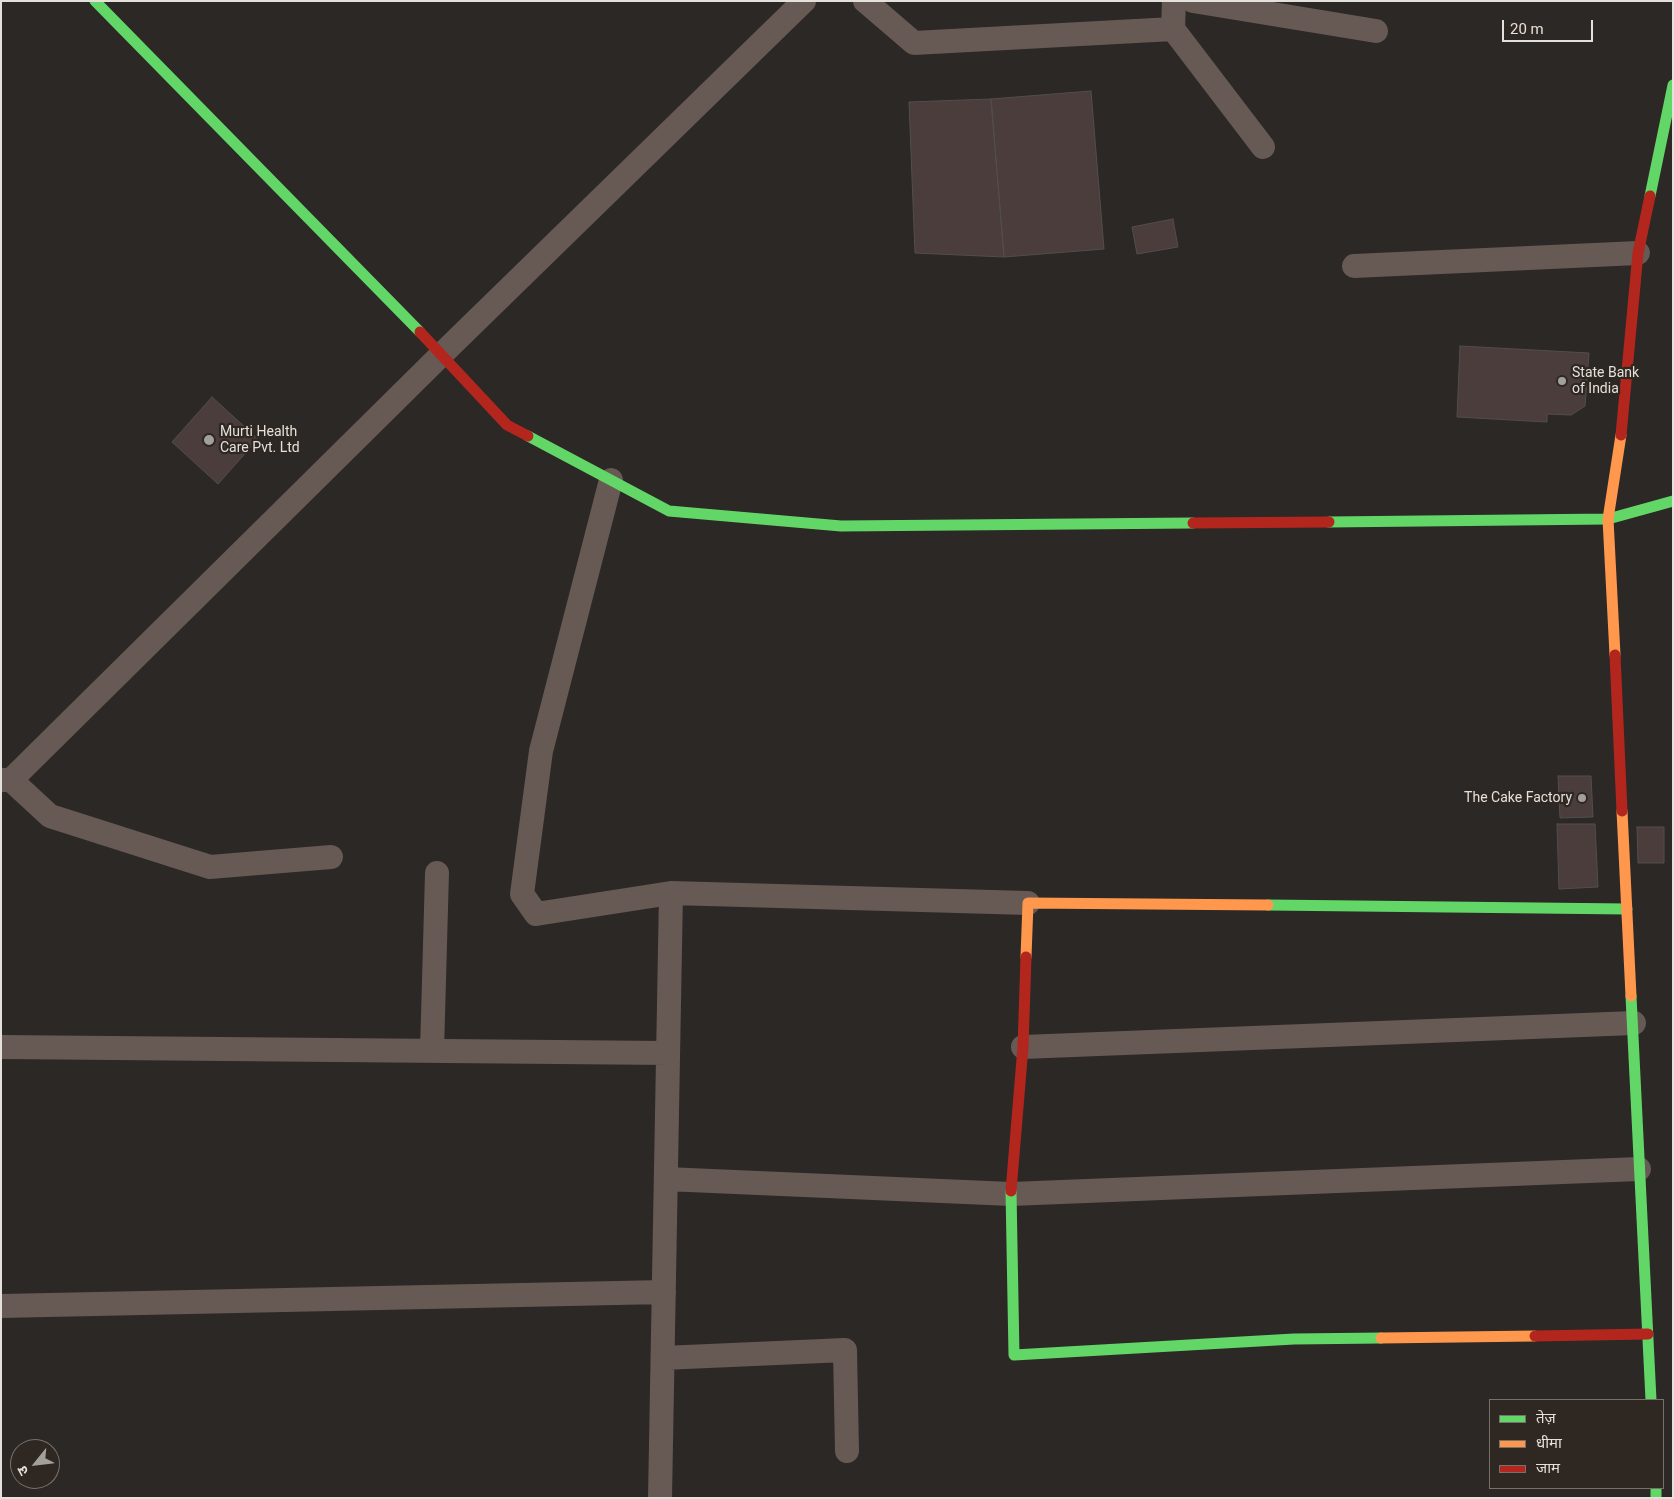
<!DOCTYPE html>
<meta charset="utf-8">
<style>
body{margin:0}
#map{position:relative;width:1674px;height:1499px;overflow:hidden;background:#2b2825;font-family:Roboto,"Noto Sans Devanagari",sans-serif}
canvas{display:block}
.frame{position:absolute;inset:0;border:2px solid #e4e0dc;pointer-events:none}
.legend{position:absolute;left:1489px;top:1399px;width:175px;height:90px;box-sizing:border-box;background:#2e2722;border:1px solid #77716c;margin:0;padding:6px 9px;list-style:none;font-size:15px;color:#e4e0dc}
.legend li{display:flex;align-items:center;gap:10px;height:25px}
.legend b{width:25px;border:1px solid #77716c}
.north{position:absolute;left:10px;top:1439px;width:50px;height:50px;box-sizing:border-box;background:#2e2722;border:1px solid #77716c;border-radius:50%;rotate:241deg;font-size:14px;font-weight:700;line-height:20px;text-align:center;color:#e4e0dc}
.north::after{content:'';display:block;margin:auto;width:18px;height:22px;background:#a3a09c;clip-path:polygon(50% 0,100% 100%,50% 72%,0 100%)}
.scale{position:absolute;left:1502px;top:20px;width:91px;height:22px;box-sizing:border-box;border:2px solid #e4e0dc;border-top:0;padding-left:6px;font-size:15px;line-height:18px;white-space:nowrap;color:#e4e0dc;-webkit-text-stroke:4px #2e2722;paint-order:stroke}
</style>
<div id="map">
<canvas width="1674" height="1499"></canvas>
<div class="frame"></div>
<ul class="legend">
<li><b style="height:6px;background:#63d668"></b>तेज़</li>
<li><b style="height:6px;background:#ff974d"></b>धीमा</li>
<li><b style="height:6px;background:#b3261e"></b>जाम</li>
</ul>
<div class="north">उ</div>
<div class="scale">20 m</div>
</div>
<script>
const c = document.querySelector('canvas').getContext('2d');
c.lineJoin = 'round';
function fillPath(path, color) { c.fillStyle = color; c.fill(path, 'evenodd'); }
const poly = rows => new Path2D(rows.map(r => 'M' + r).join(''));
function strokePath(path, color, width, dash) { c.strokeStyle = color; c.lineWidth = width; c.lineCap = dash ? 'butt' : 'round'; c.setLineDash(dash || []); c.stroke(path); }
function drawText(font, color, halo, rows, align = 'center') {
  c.font = font + ' Roboto,sans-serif'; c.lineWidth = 4.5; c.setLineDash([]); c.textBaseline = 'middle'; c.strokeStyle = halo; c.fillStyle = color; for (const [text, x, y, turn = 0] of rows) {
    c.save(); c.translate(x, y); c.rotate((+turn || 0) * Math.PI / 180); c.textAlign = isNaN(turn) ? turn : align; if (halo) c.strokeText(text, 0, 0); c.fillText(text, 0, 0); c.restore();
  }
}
const building = poly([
 [1091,91,1104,249,1004,257,991,99,1091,91],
 [991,99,1004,257,915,253,909,102,991,99],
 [1173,219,1178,247,1137,254,1132,227,1173,219],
 [1460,346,1589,353,1585,406,1571,415,1547,414,1547,422,1457,417,1460,346],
 [212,397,258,439,218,484,172,442,212,397],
 [1558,776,1591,776,1593,817,1560,818,1558,776],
 [1557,824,1595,824,1598,887,1559,889,1557,824],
 [1637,827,1664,827,1664,863,1638,863,1637,827]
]);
const street = poly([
 [865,1,914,43,1173,29,1174,1],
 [1193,1,1376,31],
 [1173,29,1263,147],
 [1354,266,1638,253],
 [611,480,541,751,522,894,536,914,671,893,1028,903],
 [1,780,11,780,442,354,804,1],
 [11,780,50,816,210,867,331,857],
 [1,1047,668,1053],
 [1023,1047,1634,1023],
 [432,1051,437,873],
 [666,1179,1011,1194,1639,1169],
 [1,1306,664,1292],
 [663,1358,845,1350,847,1451],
 [660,1498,671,893]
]);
const fast = poly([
 [95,1,420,332],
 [1650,196,1673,85],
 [528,436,669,511,841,526,1193,523],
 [1329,522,1608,519,1673,501],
 [1268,905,1627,909],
 [1631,996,1651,1400],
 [1011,1191,1014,1355,1294,1339,1381,1338],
 [1656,1488,1656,1498]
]);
const slow = poly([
 [1615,655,1608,519,1621,435],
 [1622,811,1631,996],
 [1026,957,1028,903,1268,905],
 [1381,1338,1535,1336]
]);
const jam = poly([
 [420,332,507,425,528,436],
 [1621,435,1638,253,1650,196],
 [1193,523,1329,522],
 [1615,655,1622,811],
 [1011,1191,1023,1047,1026,957],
 [1535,1336,1648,1334]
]);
const markers = [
 [1562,381,5,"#a3a09c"],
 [209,440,6,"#a3a09c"],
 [1582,798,5,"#a3a09c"]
];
const poiNames = [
 ["State Bank",1572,373],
 ["of India",1572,389],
 ["Murti Health",220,432],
 ["Care Pvt. Ltd",220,448],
 ["The Cake Factory",1572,798,"right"]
];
fillPath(building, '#4a3d3c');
strokePath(building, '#524e4d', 1);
strokePath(street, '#675953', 24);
strokePath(fast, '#63d668', 11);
strokePath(slow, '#ff974d', 11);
strokePath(jam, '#b3261e', 11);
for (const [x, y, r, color] of markers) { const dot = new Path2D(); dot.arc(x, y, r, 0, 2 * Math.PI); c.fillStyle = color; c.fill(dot); strokePath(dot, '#2e2722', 2); }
drawText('14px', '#e4e0dc', '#2e2722', poiNames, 'left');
</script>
